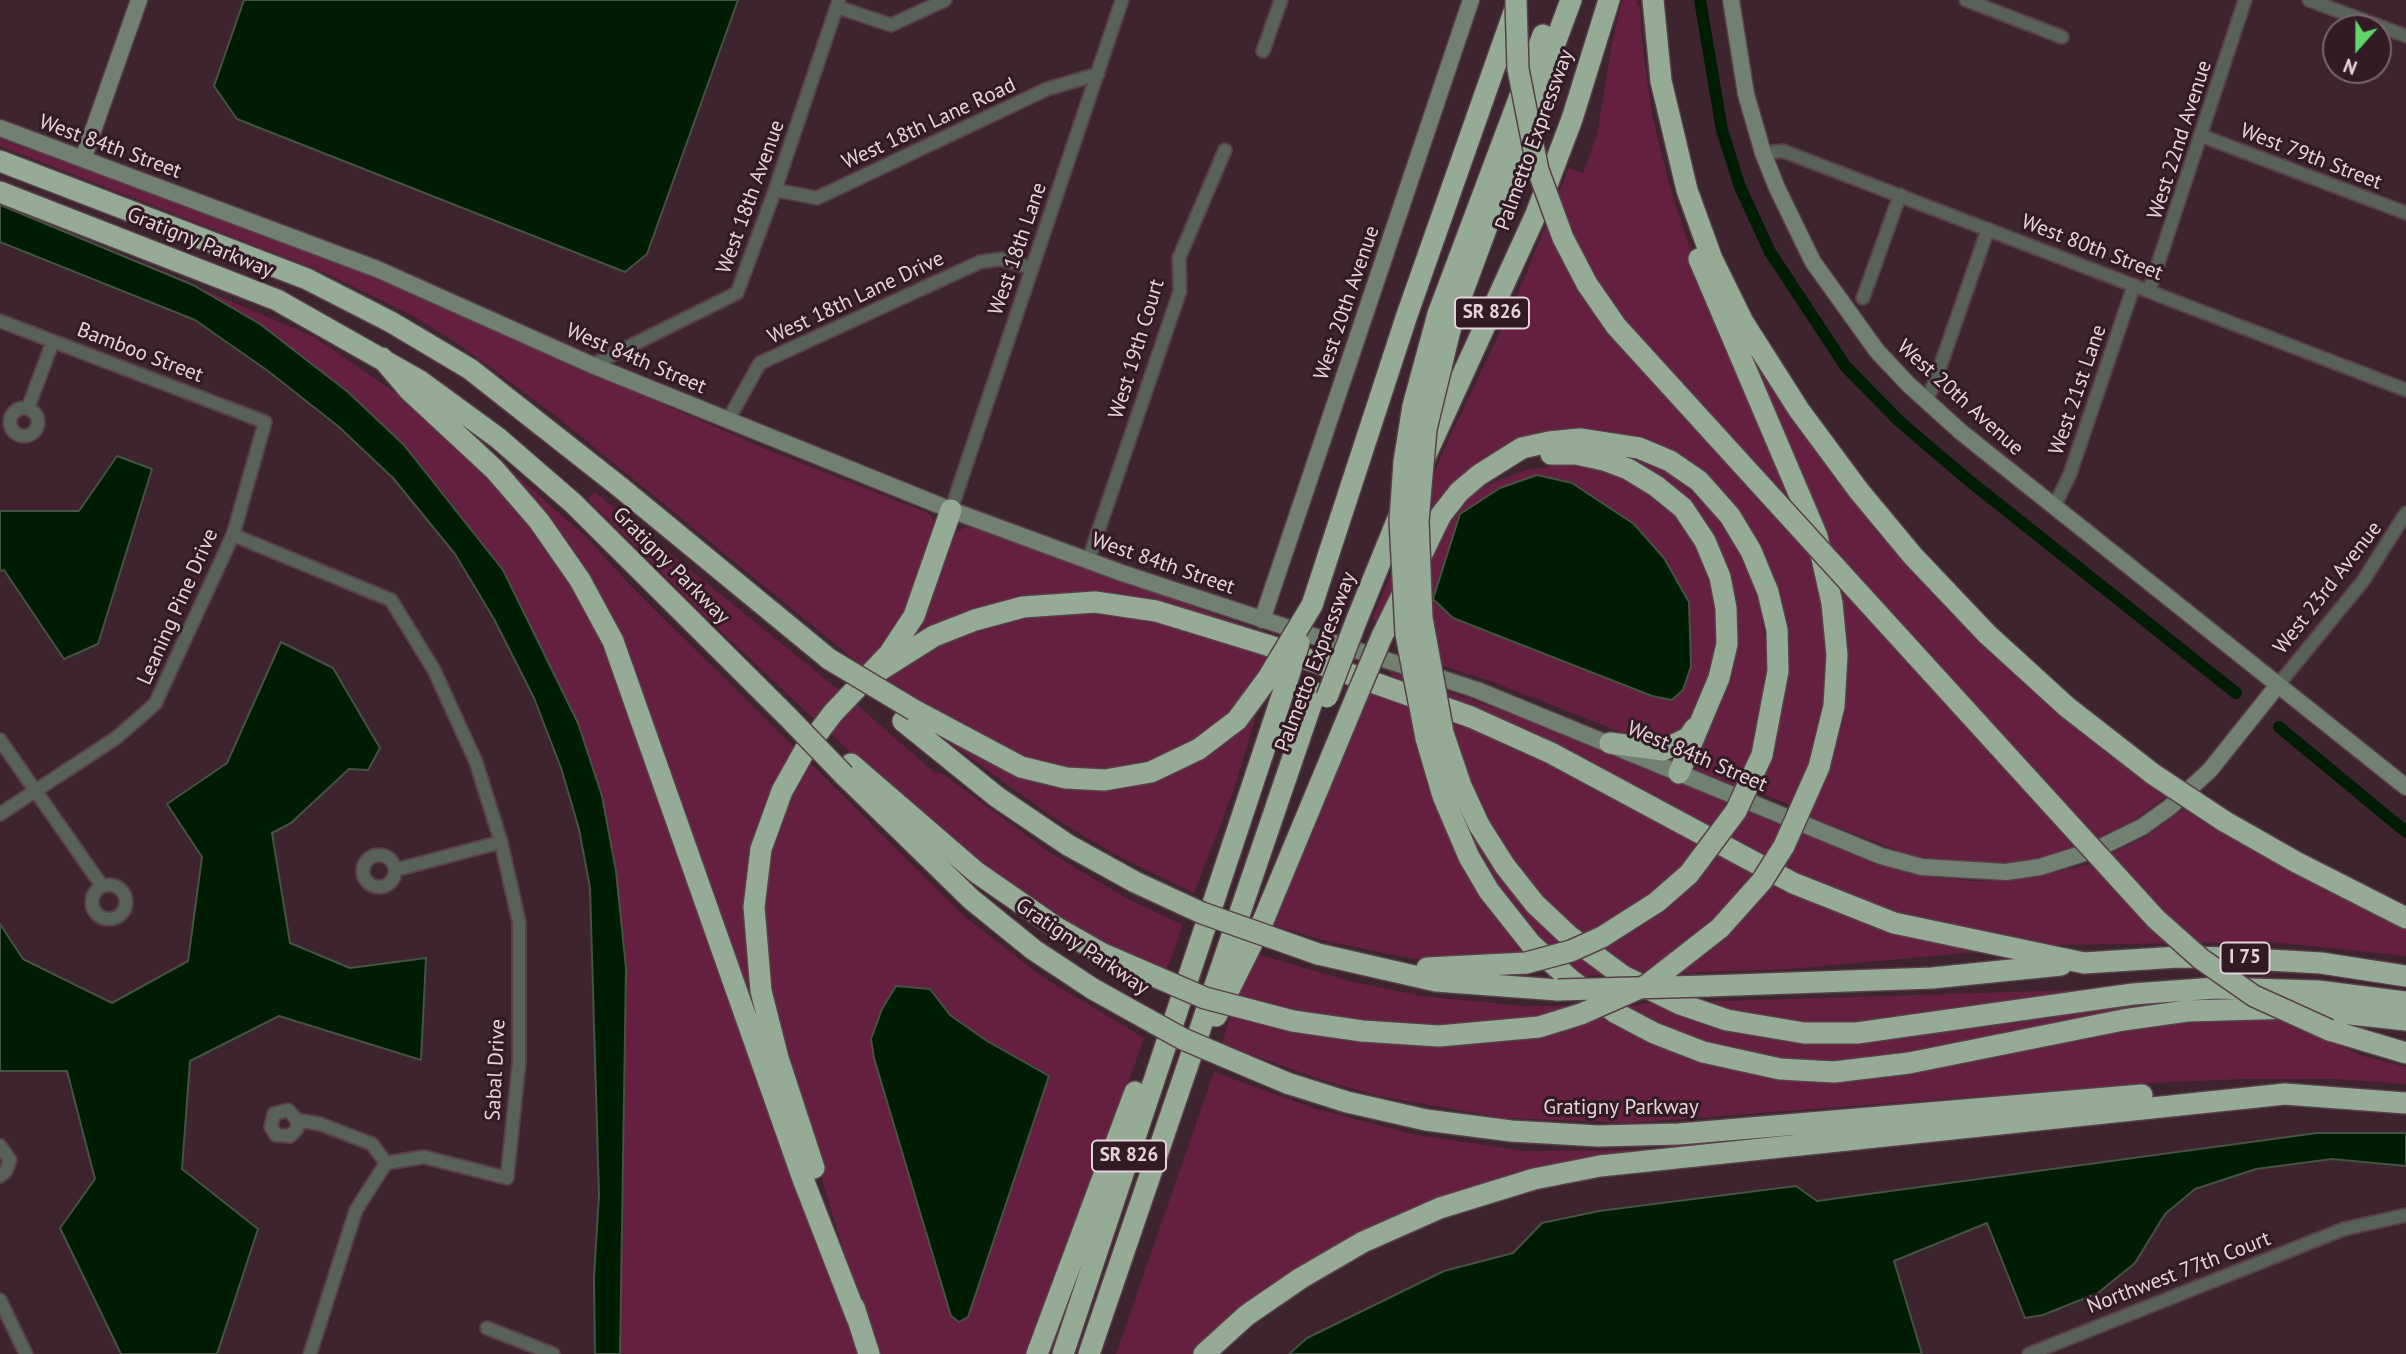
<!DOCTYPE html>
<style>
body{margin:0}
#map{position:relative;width:2406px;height:1354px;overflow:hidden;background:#3d242e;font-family:"PT Sans",sans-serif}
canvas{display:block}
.north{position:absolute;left:2322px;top:14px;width:70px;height:70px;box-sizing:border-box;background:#321b24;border:2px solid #79656c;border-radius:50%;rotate:201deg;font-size:19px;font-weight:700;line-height:28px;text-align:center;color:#e4d4d9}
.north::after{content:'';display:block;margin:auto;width:24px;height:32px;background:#61d46a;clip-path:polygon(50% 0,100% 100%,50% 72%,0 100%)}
</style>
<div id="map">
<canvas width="2406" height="1354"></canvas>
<div class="north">N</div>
</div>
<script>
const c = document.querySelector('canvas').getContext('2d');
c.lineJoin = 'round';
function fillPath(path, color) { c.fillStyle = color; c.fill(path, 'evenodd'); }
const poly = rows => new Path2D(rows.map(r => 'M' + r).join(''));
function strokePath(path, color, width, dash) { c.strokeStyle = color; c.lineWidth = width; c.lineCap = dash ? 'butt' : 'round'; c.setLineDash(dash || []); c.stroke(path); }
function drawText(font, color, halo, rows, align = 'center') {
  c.font = font + ' "PT Sans",sans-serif'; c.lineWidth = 6; c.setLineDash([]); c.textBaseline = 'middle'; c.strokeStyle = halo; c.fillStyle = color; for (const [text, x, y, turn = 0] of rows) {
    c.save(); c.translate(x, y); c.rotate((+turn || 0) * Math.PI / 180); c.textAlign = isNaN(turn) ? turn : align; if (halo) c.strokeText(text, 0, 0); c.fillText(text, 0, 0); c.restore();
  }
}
const green = poly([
 [1622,0,1637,0,1637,6,1640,7,1642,43,1652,115,1670,188,1696,267,1797,509,1821,585,1828,641,1827,694,1811,765,1795,807,1756,791,1769,758,1772,597,1691,469,1550,436,1441,499,1429,515,1406,558,1379,622,1372,619,1446,445,1517,296,1569,168,1583,173,1597,135,1612,43],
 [0,139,313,251,768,450,928,513,937,525,906,621,867,670,556,416,457,343,413,316,323,272,0,146],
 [193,285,314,337,405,399,498,484,552,550,605,642,859,1354,620,1354,626,968,616,871,602,796,455,507,404,445,348,392,260,324],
 [1747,343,1904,560,1982,645,2085,735,2168,795,2133,821,2094,841,2036,859,1996,864,1913,856,1807,816,1842,647,1742,344],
 [479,442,587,538,633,588,795,748,751,851,777,1072,631,676],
 [1613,450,1644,460,1671,475,1707,506,1736,545,1758,595,1769,663,1761,725,1740,788,1696,770,1695,763,1696,752,1722,689,1711,546],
 [1562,465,1604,470,1632,482,1666,505,1678,518,1701,556,1715,604,1715,645,1708,674,1689,723,1670,741,1641,740,1493,682,1437,664,1427,549,1466,499,1486,485,1526,470],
 [595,492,841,692,816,721,712,623,587,499],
 [965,527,970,527,1278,637,1096,596,918,642,909,636,951,535],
 [1112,609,1270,653,1239,702,1221,721,1205,734,1151,764,1128,768,1073,771,1009,754,880,678,926,646,989,621],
 [1391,672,1531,720,1862,858,1902,871,1935,877,1973,881,2024,879,2090,864,2147,836,2186,807,2406,926,2406,956,2273,942,2039,945,1865,911,1389,677],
 [1369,685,1409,699,1428,773,1530,954,1429,962,1322,940,1269,924],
 [855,703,934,772,943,774,1049,852,1126,898,1183,925,1165,975,1030,906,864,765,829,732],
 [1259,705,1233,792,1194,893,1118,856,1051,816,933,731,1115,784],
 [1447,714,1475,724,1703,844,1682,868,1642,903,1581,938,1550,907,1498,837,1468,773],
 [809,762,965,917,1044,978,1144,1038,1031,1354,875,1354,766,995,764,875,782,812],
 [930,989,950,1015,987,1041,959,1322,951,1316,874,1058],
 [1457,799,1563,945,1604,975,1578,976,1528,929,1497,889,1459,817],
 [1717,852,1758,875,1742,896,1651,974,1631,974,1594,949],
 [1771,881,1990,951,1789,969,1680,973,1703,954],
 [1256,954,1353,982,1422,996,1524,1006,1586,1006,1777,1074,2082,1032,2266,1012,2363,1056,2406,1067,2406,1084,2332,1079,2243,1079,2152,1083,1631,1123,1504,1118,1378,1096,1322,1080,1222,1044,1231,1013],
 [2104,989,1921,1018,1801,1027,1693,1002],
 [2166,998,2166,1004,1868,1062,1788,1061,1701,1043,1620,1007,1653,1003,1727,1030,1761,1038,1827,1044,1888,1040],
 [1214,1072,1313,1108,1411,1134,1525,1151,1650,1150,1578,1167,1296,1269,1206,1335,1208,1339,1193,1354,1116,1354]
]);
const water = poly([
 [244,0,738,0,647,254,625,272,237,119,214,86,244,0],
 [0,205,193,285,260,324,348,392,404,445,503,570,578,723,602,796,616,871,626,968,620,1354,595,1354,594,1278,599,1195,590,888,579,829,561,768,534,698,494,619,455,554,393,478,339,427,268,371,195,320,0,242,0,205],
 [117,456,152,469,98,644,64,659,4,570,0,571,0,511,79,511,117,456],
 [1537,475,1572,483,1634,524,1664,558,1689,602,1691,666,1683,690,1672,700,1652,696,1453,618,1433,599,1460,514,1500,488,1537,475],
 [281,642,333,668,380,748,368,770,349,769,291,823,272,833,290,943,350,968,426,958,421,1060,279,1016,190,1061,182,1169,258,1229,217,1354,121,1354,60,1228,95,1179,67,1071,0,1071,0,924,23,959,112,1003,188,961,202,857,167,804,227,763,281,642],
 [896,986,930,989,950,1015,987,1041,1049,1076,968,1317,959,1322,951,1316,874,1058,871,1039,882,1009,896,986],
 [2317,1133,2406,1133,2406,1166,2332,1159,2256,1169,2195,1189,2165,1214,2135,1263,2098,1293,2043,1315,2025,1318,1987,1223,1894,1261,1922,1354,1289,1354,1307,1338,1444,1271,1513,1253,1542,1223,1599,1211,1796,1186,1817,1201,2317,1133]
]);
const canal = poly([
 [1700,0,1722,130,1740,187,1770,252,1846,367,1899,421,1967,479,2236,693],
 [2279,727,2406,832]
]);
const street = poly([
 [1966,0,2062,37],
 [2309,0,2406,36],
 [837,7,891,25,945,0],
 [1263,51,1281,0],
 [2202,136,2406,213],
 [1763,153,1783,151,2406,390],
 [775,190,817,198,1047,89,1098,74],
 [2149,291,2245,0],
 [1863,298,1900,195],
 [0,321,265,422,233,535,155,704,116,738,0,814],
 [592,365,737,293,775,190,839,0],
 [1925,401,1933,387,1988,229],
 '10 422a14 14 0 1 1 28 0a14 14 0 1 1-28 0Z',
 [28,408,53,341],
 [728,420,760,363,980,262,1001,259,1031,268],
 [2054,507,2070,474,2134,285],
 [951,510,1122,0],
 [233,535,391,600,434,670,476,762,501,842,519,922,519,1063,507,1178,424,1157,386,1163,356,1210,310,1354],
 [1088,561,1180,291,1179,258,1225,150],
 [2278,685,2363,581,2406,513],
 [0,740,102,886],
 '363 871a16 16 0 1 1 32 0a16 16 0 1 1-32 0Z',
 [395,870,501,842],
 '92 902a17 17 0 1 1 34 0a17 17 0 1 1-34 0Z',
 [297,1120,297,1129,290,1136,276,1135,271,1127,274,1114,288,1110,297,1120,320,1124,372,1144,386,1163],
 [0,1146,10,1160,6,1171,0,1176],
 [0,1300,26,1354],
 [487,1328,553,1354],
 [2029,1354,2344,1229,2406,1215]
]);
const secondary = poly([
 [1731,0,1746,94,1763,153,1777,188,1813,262,1877,351,1908,384,1961,432,2406,787],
 [0,128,377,269,592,365,951,510,1122,573,1477,690,1881,856,1922,867,2006,872,2040,867,2097,849,2142,827,2170,807,2210,770,2278,685],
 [83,159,139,0],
 [1262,620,1471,0]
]);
const highway = poly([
 [1653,0,1661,81,1687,190,1712,259,1743,322,1799,410,1859,491,1913,556,1987,634,2067,707,2153,774],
 [0,161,307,279,391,322,470,369,620,487,829,659],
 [0,192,277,300,420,381,498,438,573,503,787,716],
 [1699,259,1817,536,1832,603,1837,655,1834,706,1819,767],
 [1438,314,1543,35],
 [1453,318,1571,0],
 [382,358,409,390,494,469,539,521,580,580,613,641,803,1179,857,1318],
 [1551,454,1576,454,1604,460,1628,469,1656,486,1683,508,1705,541,1720,577,1726,608,1727,644,1719,678,1679,773],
 [1424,459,1536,214,1572,119,1609,0],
 [1312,605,1407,315,1515,9],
 [1357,619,1401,511],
 [1382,636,1441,515,1459,492,1479,475,1522,448,1549,442,1580,439,1639,448,1670,461,1699,481,1730,516,1751,551,1768,592,1777,630,1778,671,1762,755],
 [869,677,934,636,975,620,1023,607,1095,602,1156,611,1267,645,1471,717,1551,753,1793,883,1894,923,2084,963,2178,957,2233,958,2321,963,2406,976],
 [914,710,1021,767,1066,778,1105,780,1151,772,1199,749,1237,720,1268,678],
 [903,721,997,797,1068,845,1135,882],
 [1443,733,1461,786,1479,825,1505,866,1535,904,1569,936,1623,976,1680,1004,1727,1020,1804,1033,1857,1033,2133,994,2215,988,2318,991,2406,1002],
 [1426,738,1443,796,1469,857,1489,891,1531,944,1571,980,1616,1013,1654,1033,1703,1052,1780,1069,1834,1072,1909,1063,2123,1020,2187,1011,2295,1008,2406,1020],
 [1610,743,1663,750,1688,738,1695,728],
 [851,764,976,872,1054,926,1103,954],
 [844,775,971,899,1034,950,1093,989],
 [2224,821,2296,862,2406,918],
 [1602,937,1657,902,1689,874],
 [1318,954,1436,981,1558,990],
 [1427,968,1526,963],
 [1707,986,1932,978,2061,965],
 [1216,1016,1263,921,1357,695],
 [2329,1030,2406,1053],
 [1287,1083,1347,1102,1426,1120,1511,1131,1598,1136,1679,1134,2142,1095],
 [814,1168,778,1058,761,991,754,907,761,849,782,791,805,750,833,713,889,654,914,616,951,510],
 [854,1307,869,1354],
 [1037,1354,1135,1092],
 [1063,1354,1286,684],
 [1089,1354,1315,693],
 [1204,1354,1247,1315,1301,1278,1363,1242,1440,1208,1534,1179,1600,1166,2285,1094,2406,1103]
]);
const highwayBridge = poly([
 [1516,0,1518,69,1538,170,1563,238,1587,284,1616,326,2156,919,2201,959,2254,996,2329,1030],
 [829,659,914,710],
 [1268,678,1312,605],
 [1286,684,1299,643],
 [1357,695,1382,636],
 [1327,697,1357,619],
 [787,716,844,775],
 [1443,733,1422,618,1418,521,1426,429,1453,318],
 [1426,738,1406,634,1400,520,1404,462,1413,406,1438,314],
 [2153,774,2224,821],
 [1689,874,1736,811,1762,755],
 [1135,882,1202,913,1318,954],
 [1103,954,1205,998,1293,1021,1362,1031,1439,1036,1539,1027,1581,1014,1647,985,1720,928,1762,881,1784,846,1819,767],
 [1526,963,1571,951,1602,937],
 [1093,989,1183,1039,1287,1083],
 [1558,990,1707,986]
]);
const shields = [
 [1492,313,74],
 [2245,958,49],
 [1129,1156,74]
];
const shieldNames = [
 ["SR 826",1492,313],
 ["I 75",2245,958],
 ["SR 826",1129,1156]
];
const streetNames = [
 ["West 18th Lane Road",929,124,-25],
 ["Palmetto Expressway",1535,140,-70],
 ["West 22nd Avenue",2180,140,-72],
 ["West 84th Street",110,147,20],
 ["West 79th Street",2311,157,21],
 ["West 18th Avenue",751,197,-70],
 ["Gratigny Parkway",200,243,22],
 ["West 80th Street",2092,248,21],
 ["West 18th Lane",1018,249,-71],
 ["West 18th Lane Drive",856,298,-25],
 ["West 20th Avenue",1347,303,-71],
 ["West 19th Court",1137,349,-73],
 ["Bamboo Street",140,353,21],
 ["West 84th Street",636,359,23],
 ["West 21st Lane",2078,390,-71],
 ["West 20th Avenue",1960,398,42],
 ["West 84th Street",1163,564,19],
 ["Gratigny Parkway",671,566,45],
 ["West 23rd Avenue",2328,588,-52],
 ["Leaning Pine Drive",178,607,-66],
 ["Palmetto Expressway",1316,662,-69],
 ["West 84th Street",1697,757,23],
 ["Gratigny Parkway",1082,947,34],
 ["Sabal Drive",496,1070,-87],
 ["Gratigny Parkway",1621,1108],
 ["Northwest 77th Court",2179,1273,-21]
];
fillPath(green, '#651f40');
fillPath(water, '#001c02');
strokePath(water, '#445342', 2);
strokePath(canal, '#001c02', 12);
strokePath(street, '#584049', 16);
strokePath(secondary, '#584049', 19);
strokePath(highway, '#584049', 24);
strokePath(street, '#596259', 12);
strokePath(secondary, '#728072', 16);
strokePath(highway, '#95ab95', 21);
strokePath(highwayBridge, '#584049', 24, []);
strokePath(highwayBridge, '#95ab95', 21);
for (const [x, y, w] of shields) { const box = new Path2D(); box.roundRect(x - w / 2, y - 15.5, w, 31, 5); c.fillStyle = '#321b24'; c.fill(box); strokePath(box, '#e4d4d9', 2); }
drawText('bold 19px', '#e4d4d9', null, shieldNames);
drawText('21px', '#e4d4d9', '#321b24', streetNames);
</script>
